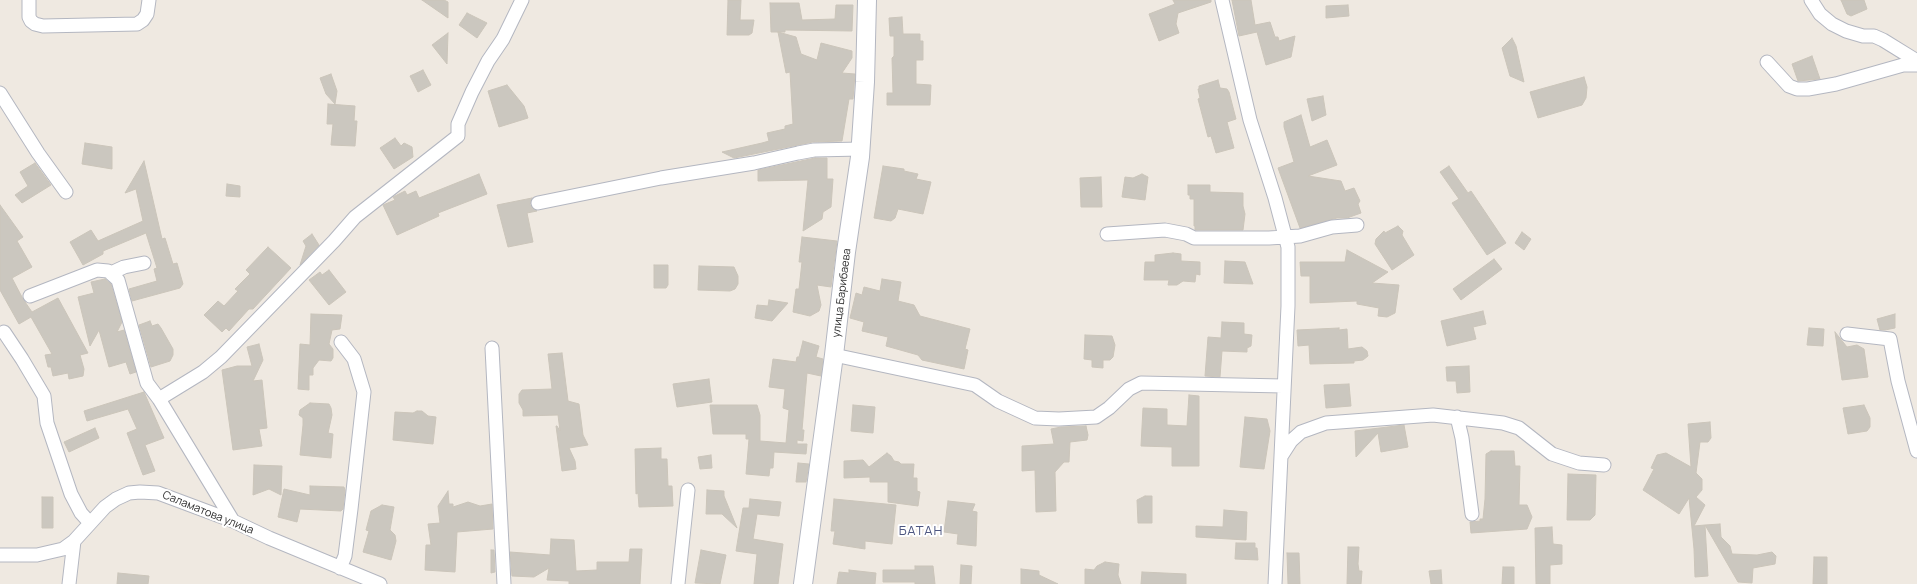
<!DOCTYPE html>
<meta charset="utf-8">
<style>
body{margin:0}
canvas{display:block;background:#efe9e1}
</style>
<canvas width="1917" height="584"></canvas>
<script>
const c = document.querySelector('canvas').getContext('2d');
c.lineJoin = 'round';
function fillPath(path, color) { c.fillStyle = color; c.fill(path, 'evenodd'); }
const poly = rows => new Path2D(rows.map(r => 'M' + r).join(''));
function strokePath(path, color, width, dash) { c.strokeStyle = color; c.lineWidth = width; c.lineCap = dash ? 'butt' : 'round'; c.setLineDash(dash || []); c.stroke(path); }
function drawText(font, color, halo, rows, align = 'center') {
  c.font = font + ' Manrope,sans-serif'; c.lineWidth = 4; c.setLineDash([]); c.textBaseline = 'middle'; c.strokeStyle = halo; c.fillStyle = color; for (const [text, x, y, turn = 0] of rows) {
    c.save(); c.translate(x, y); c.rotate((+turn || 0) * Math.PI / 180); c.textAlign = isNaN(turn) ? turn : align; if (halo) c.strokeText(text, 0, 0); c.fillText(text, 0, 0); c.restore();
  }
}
const building = poly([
 [422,0,444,0,448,2,448,18,422,0],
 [728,0,741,0,740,20,754,20,752,33,749,35,727,35,728,0],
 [1173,0,1211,0,1211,2,1178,13,1176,24,1179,33,1159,41,1149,14,1175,4,1173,0],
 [1232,0,1251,0,1255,25,1270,22,1275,37,1278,37,1279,41,1295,36,1291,57,1266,65,1257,32,1239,36,1232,0],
 [1841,0,1864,0,1867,9,1851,16,1847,14,1841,0],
 [770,3,799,3,802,20,835,19,836,5,853,5,852,31,785,30,785,32,771,32,770,3],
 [1348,5,1349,16,1326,18,1326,6,1348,5],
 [467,13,487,23,477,38,459,25,467,13],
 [902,17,903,34,920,34,920,41,923,41,923,60,916,60,916,84,931,85,930,105,887,105,887,93,893,93,892,58,894,56,894,36,890,36,889,18,902,17],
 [778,32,796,37,801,54,817,60,821,43,852,51,852,58,842,73,855,74,853,99,849,99,842,141,813,142,734,158,722,152,762,143,769,141,767,133,785,129,785,126,793,124,790,72,786,73,778,32],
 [448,33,447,64,432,45,448,33],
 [1512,38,1516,46,1524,82,1510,76,1502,48,1512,38],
 [1812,56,1820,79,1798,81,1792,64,1812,56],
 [423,70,431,85,418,92,410,76,423,70],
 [331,74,337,91,335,104,326,94,320,78,331,74],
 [1584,77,1587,87,1586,98,1582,105,1538,118,1530,92,1584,77],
 [1218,80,1220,88,1227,89,1229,92,1236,119,1227,122,1234,148,1216,153,1211,136,1208,137,1198,99,1200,98,1198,89,1199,89,1199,86,1218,80],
 [507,85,524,106,528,118,499,127,488,91,507,85],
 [1323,96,1326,115,1312,121,1307,99,1323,96],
 [328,104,355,106,354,121,357,121,355,146,331,145,333,124,327,124,328,104],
 [1301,115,1310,147,1327,140,1337,165,1308,176,1341,181,1345,191,1354,188,1360,201,1358,204,1361,213,1347,218,1337,218,1300,228,1278,168,1294,162,1284,127,1284,122,1301,115],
 [395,138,401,146,404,143,412,147,413,157,394,169,380,148,395,138],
 [85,143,112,147,112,169,82,164,85,143],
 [815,158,827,158,827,179,833,179,831,207,823,212,822,219,803,231,808,180,758,181,758,170,815,158],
 [144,161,162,239,165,238,173,264,177,263,183,284,180,288,132,301,129,289,157,281,154,269,157,268,146,233,103,251,103,254,83,265,70,242,91,230,98,241,143,221,136,189,125,193,144,161],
 [35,163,51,185,22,203,15,195,28,186,20,172,35,163],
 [883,166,904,169,904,171,918,174,916,179,931,182,923,214,898,209,895,218,891,221,874,218,883,166],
 [1449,166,1468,193,1471,191,1506,243,1487,255,1452,203,1459,199,1440,172,1449,166],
 [479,174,487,194,438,213,439,216,397,235,383,205,395,200,393,197,405,191,407,195,416,191,419,198,479,174],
 [1142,174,1148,177,1145,200,1122,197,1125,177,1133,178,1142,174],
 [1101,177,1102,207,1081,207,1080,178,1101,177],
 [227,184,240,186,240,197,226,196,227,184],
 [1188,185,1210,185,1210,192,1243,193,1243,206,1245,214,1243,230,1195,230,1195,226,1194,226,1194,199,1190,199,1190,195,1188,195,1188,185],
 [532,198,530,205,537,211,527,213,533,242,508,247,497,205,532,198],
 [0,205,23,237,17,241,32,267,12,278,23,299,32,312,58,298,88,353,80,355,84,369,83,376,69,379,68,373,53,376,51,367,48,367,45,355,52,354,31,317,19,324,0,290,0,205],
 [1398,226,1403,231,1402,235,1414,255,1392,270,1375,244,1376,239,1384,231,1385,233,1398,226],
 [1522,232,1531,239,1524,250,1515,243,1522,232],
 [312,234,319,245,300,265,306,246,303,241,312,234],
 [802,237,837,241,831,287,817,285,821,305,819,311,810,316,793,312,796,289,799,289,802,262,799,262,802,237],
 [268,247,291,268,253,309,249,309,229,331,226,328,222,332,204,315,218,301,224,306,238,291,235,289,250,274,246,270,268,247],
 [1347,250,1388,272,1372,283,1399,285,1395,313,1387,317,1378,316,1379,308,1357,304,1357,301,1310,303,1310,276,1301,276,1300,262,1345,262,1347,250],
 [1173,253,1181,254,1181,261,1200,262,1200,275,1196,274,1195,282,1183,281,1177,285,1168,285,1169,280,1144,280,1145,262,1155,262,1155,255,1173,253],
 [1494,259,1502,269,1461,300,1453,289,1494,259],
 [1225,261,1245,262,1253,284,1224,283,1225,261],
 [654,265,668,265,668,285,666,288,654,288,654,265],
 [699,266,734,267,738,276,738,284,735,289,730,291,698,290,699,266],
 [329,270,346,292,329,305,309,280,320,272,322,275,329,270],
 [105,279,111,284,122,322,117,332,124,330,136,372,130,374,126,362,109,367,99,330,90,346,78,297,94,293,91,282,105,279],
 [882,279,901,282,898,301,914,305,920,316,970,329,965,349,968,350,964,369,922,360,918,355,886,346,888,337,862,331,864,322,850,318,856,293,862,295,864,287,880,291,882,279],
 [769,300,788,303,772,321,755,318,757,305,768,306,769,300],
 [1483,311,1486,324,1473,327,1476,339,1447,346,1441,321,1483,311],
 [311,314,342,315,340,329,332,330,329,344,333,349,333,358,331,361,319,360,313,368,313,375,309,375,309,390,298,389,300,344,310,345,311,314],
 [1895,314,1895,328,1885,330,1880,330,1877,319,1895,314],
 [150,321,152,326,158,324,161,328,173,349,173,355,170,361,151,367,139,325,150,321],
 [1222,322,1244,323,1244,334,1252,335,1251,346,1247,348,1247,352,1222,351,1220,377,1205,376,1208,337,1221,338,1222,322],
 [1339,328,1339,330,1347,329,1348,349,1362,347,1367,351,1368,356,1363,360,1354,361,1354,363,1310,364,1309,345,1298,346,1297,330,1339,328],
 [1809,328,1824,329,1823,346,1807,345,1809,328],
 [1835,332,1847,347,1857,345,1864,349,1868,377,1842,380,1835,332],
 [1085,335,1112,336,1115,345,1113,357,1110,360,1103,360,1103,368,1092,367,1092,360,1084,359,1085,335],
 [803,341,819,346,816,357,823,359,821,376,807,373,802,430,804,430,803,441,797,440,797,444,807,444,806,454,774,452,773,468,770,468,769,476,746,474,749,439,746,439,746,434,713,434,710,405,757,405,760,415,760,441,786,443,789,410,783,408,785,389,769,387,773,359,796,362,797,357,799,357,803,341],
 [259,344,263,360,253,381,262,380,267,428,259,429,262,446,233,450,222,370,237,366,252,366,247,347,259,344],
 [562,353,568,401,579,404,583,435,588,445,569,448,575,461,576,469,562,471,556,426,557,426,560,431,558,415,523,416,523,410,519,403,519,394,522,390,552,389,548,354,562,353],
 [1469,366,1470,392,1457,393,1456,381,1447,381,1446,367,1469,366],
 [709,379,712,402,677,407,673,384,709,379],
 [1349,384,1351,406,1326,408,1324,385,1349,384],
 [144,392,164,438,145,445,155,471,143,475,127,433,137,429,128,409,87,421,84,411,144,392],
 [1189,395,1199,396,1199,466,1172,466,1172,447,1141,446,1143,408,1167,409,1167,425,1187,426,1189,395],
 [310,403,329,404,331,408,332,415,328,433,333,434,331,458,300,455,303,425,303,418,299,415,300,410,310,403],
 [853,405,875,407,873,433,851,431,853,405],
 [1864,405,1870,418,1870,427,1867,431,1848,434,1843,408,1864,405],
 [417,411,422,411,428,416,436,417,433,444,393,440,395,412,413,413,417,411],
 [1245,417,1267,419,1270,431,1264,469,1240,467,1245,417],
 [1710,422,1711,438,1708,442,1700,442,1696,473,1702,479,1702,490,1696,497,1705,505,1694,526,1705,525,1708,576,1695,577,1694,549,1689,498,1679,514,1643,490,1654,469,1651,468,1657,455,1666,453,1691,467,1688,424,1710,422],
 [1404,425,1408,447,1381,452,1378,433,1356,457,1355,431,1404,425],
 [1086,426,1088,435,1087,440,1070,442,1069,462,1064,462,1055,472,1056,511,1036,512,1035,470,1022,471,1022,446,1054,444,1051,429,1061,427,1086,426],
 [95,428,99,438,69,452,64,442,95,428],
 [661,448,661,459,667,459,668,486,672,486,673,506,639,507,638,493,636,494,635,449,661,448],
 [1491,451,1514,451,1515,466,1520,466,1519,505,1527,505,1532,517,1527,529,1471,533,1470,522,1480,521,1480,519,1483,519,1485,499,1486,454,1491,451],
 [887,453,891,456,894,461,899,462,901,464,914,464,913,478,917,478,917,491,920,492,918,506,888,502,888,482,870,482,870,477,844,478,844,461,863,460,869,467,887,453],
 [711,455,712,468,700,469,698,457,711,455],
 [798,463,809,464,806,482,796,482,798,463],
 [254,465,282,466,281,495,269,489,253,495,254,465],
 [1568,474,1596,475,1595,515,1590,520,1567,520,1568,474],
 [310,486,344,487,345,490,343,509,341,511,300,509,297,522,278,517,284,489,310,495,310,486],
 [707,490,724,491,724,496,737,528,722,514,706,514,707,490],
 [448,491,449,504,453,504,453,507,468,502,480,506,492,504,493,529,457,532,455,572,425,570,426,545,431,545,428,524,440,523,438,506,448,491],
 [1145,496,1152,496,1152,523,1138,523,1137,500,1145,496],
 [42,497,53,497,53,528,42,528,42,497],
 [750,499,781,502,779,516,757,514,753,539,783,544,778,584,754,584,757,554,736,551,743,508,749,508,750,499],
 [834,499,896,505,892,544,865,541,865,549,833,544,835,531,831,531,834,499],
 [948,501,975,504,972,511,977,512,976,546,957,544,958,534,944,532,948,501],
 [382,505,394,507,390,530,395,535,396,541,391,560,363,552,369,531,366,530,371,511,382,505],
 [1224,510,1247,512,1246,540,1196,537,1196,526,1223,527,1224,510],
 [1720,524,1721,537,1730,546,1732,554,1757,555,1772,552,1776,556,1775,564,1753,568,1752,583,1738,582,1705,525,1720,524],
 [1552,527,1553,544,1562,545,1562,564,1550,565,1550,584,1536,584,1535,528,1552,527],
 [551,539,574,540,576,571,597,570,597,562,629,562,630,549,642,549,640,584,569,584,569,581,547,580,549,568,534,577,512,576,510,552,550,555,551,539],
 [1236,543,1255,543,1255,548,1257,548,1258,560,1235,559,1236,543],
 [1348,547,1359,547,1358,564,1359,571,1362,571,1361,584,1347,584,1348,547],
 [491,550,494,550,495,572,491,573,491,550],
 [701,550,726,555,720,584,695,583,701,550],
 [1287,553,1299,553,1300,584,1288,584,1287,553],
 [1814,557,1827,557,1827,584,1813,584,1814,557],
 [1105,562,1119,564,1118,575,1121,584,1085,584,1085,569,1094,570,1097,566,1105,562],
 [961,565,972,566,971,584,960,584,961,565],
 [915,566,933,566,935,584,915,584,915,582,883,582,883,570,915,570,915,566],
 [1503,567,1514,567,1514,584,1502,584,1503,567],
 [1021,569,1039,571,1039,575,1058,584,1021,584,1021,569],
 [849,570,876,573,875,584,837,584,839,572,849,573,849,570],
 [1441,570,1442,584,1431,584,1429,571,1441,570],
 [1142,572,1186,574,1186,584,1141,584,1142,572],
 [118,573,149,576,148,584,117,584,118,573]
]);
const street = poly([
 [29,0,29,17,31,21,35,24,43,26,137,24,143,20,147,14,149,0],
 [1222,0,1250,120,1275,198,1288,247,1288,306,1275,584],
 [1811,0,1820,14,1832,24,1846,31,1863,36,1874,36,1883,40,1917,61],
 [1767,62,1789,86,1797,89,1808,89,1836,84,1903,65,1917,65],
 [0,93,38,153,66,192],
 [538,203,661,178,754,163,798,153,814,150,861,149],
 [1107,234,1165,230,1186,234,1194,238,1269,238,1300,236,1332,227,1357,225],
 [111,273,124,267,144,263],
 [30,296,97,270,108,271,118,280,147,383,159,399,233,521],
 [4,332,22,359,44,396,47,423,71,494,81,513,90,523],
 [1847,334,1890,339,1898,381,1917,451],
 [492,348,504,584],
 [834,355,975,385,998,401,1035,418,1059,419,1096,417,1109,408,1129,389,1141,383,1283,386],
 [159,399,203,372,221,357,334,241,355,217,458,136,458,124,472,92,488,61,503,39,522,0],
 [1457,417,1462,438,1472,514],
 [1282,455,1291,441,1301,432,1326,423,1433,415,1503,423,1519,428,1552,454,1579,463,1604,465],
 [0,555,37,555,63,549,74,541,105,507,116,499,129,493,140,492,158,493,233,521,269,538,380,584],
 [340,568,345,556,351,509,364,392,354,359,341,342],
 [69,584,74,541],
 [678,584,688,490]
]);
const secondary = poly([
 [803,584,834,355,846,252,860,157,865,82,867,0]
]);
const streetNames = [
 ["улица Барибаева",842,293,-83],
 ["Саламатова улица",208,513,22]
];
const quarterNames = [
 ["БАТАН",921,531]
];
fillPath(building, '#cbc7bf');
strokePath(building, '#cbc5ba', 1);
strokePath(street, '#b4b7c1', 15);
strokePath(secondary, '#b4b7c1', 20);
strokePath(street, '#fff', 13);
strokePath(secondary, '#fff', 18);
drawText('11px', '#2e2e2e', '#fff', streetNames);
c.letterSpacing = '1px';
drawText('13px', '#4d5680', '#fff', quarterNames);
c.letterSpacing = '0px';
</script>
